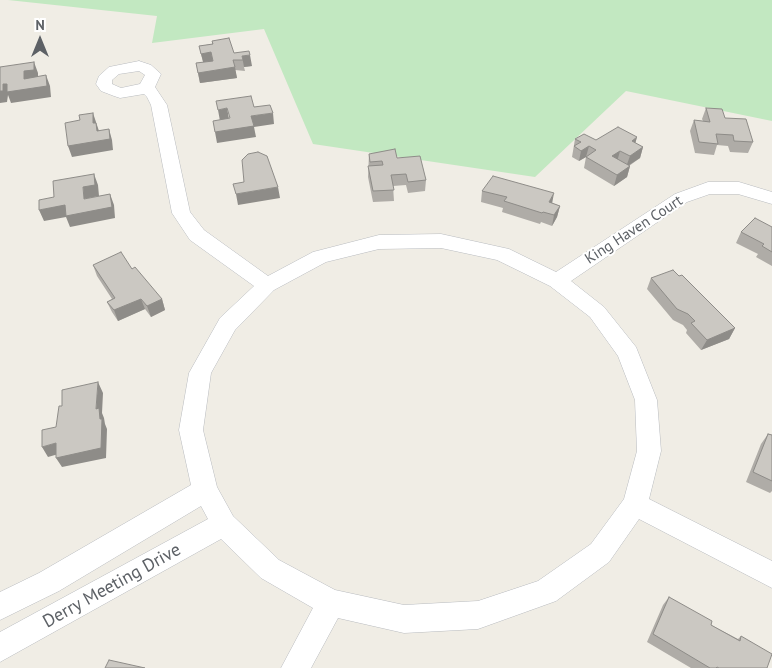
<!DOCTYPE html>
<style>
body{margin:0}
#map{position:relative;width:772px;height:668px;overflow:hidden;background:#f0ede5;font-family:"PT Sans",sans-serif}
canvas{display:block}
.north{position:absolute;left:15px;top:15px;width:50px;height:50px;-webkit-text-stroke:4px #fff;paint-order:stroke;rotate:0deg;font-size:14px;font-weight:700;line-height:20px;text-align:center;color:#5d6166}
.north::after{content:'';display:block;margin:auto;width:18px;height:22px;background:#5d6166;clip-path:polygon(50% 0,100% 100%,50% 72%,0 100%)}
</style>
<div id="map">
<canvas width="772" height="668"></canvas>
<div class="north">N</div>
</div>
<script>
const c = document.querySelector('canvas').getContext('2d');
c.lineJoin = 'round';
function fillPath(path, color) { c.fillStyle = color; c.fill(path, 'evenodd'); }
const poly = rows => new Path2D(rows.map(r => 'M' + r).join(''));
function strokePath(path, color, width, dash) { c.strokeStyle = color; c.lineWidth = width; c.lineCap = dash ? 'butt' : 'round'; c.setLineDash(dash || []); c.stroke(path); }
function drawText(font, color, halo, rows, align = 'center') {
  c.font = font + ' "PT Sans",sans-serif'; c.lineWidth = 4; c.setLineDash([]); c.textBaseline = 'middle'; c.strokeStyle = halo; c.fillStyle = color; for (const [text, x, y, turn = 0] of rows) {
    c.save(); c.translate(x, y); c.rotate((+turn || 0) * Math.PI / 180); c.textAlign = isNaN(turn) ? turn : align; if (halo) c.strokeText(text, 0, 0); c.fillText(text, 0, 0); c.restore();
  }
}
const green = poly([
 [8,0,772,0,772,121,626,91,535,177,313,144,264,29,152,43,157,16]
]);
const minor = poly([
 [139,61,151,65,161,74,155,87,167,105,190,212,204,230,268,276,313,252,379,235,441,234,509,249,556,272,675,194,708,182,739,182,772,192,772,204,738,194,710,194,687,202,571,281,604,307,636,347,657,400,661,451,649,499,772,561,772,588,639,519,609,562,556,601,478,629,404,633,338,618,311,668,281,668,313,608,261,578,221,539,0,662,0,632,208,519,201,506,59,591,0,620,0,592,39,573,191,485,179,430,189,373,220,318,254,286,190,240,172,213,151,105,147,97,144,94,120,98,114,96,101,91,96,84,99,76,109,67,139,61],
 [139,71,145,75,140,84,121,88,112,84,112,80,119,74,139,71],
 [441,248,497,260,550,286,590,317,618,356,635,400,637,451,624,499,591,544,538,581,478,601,404,605,335,590,279,560,233,516,217,487,203,430,211,373,235,330,274,290,326,262,379,249,441,248]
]);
const wall = poly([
 [212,41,234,53,252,66,244,67,245,71,235,70,237,78,200,83,196,63,203,62,199,46,212,44],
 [706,108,725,118,753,142,748,153,730,152,728,146,717,145,714,155,695,153,690,131,694,120,703,121,702,119],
 [637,137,635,143,643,147,640,158,629,166,630,166,627,177,614,186,584,168,586,157,579,161,572,157,575,139,596,140],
 [369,154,397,158,426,180,425,191,408,193,406,185,393,186,394,201,373,202,368,177],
 [482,191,552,203,560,206,557,217,552,226,541,222,540,224,502,212,503,208,481,202],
 [772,227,772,266,756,257,758,254,736,243,741,232],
 [93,265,132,269,162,299,165,310,151,317,145,309,118,321,112,312,107,302,112,299,97,276],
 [651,278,735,328,729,339,701,350,686,333,687,330,683,325,673,320,647,289],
 [768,434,772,435,772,491,770,493,746,482,761,444],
 [669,597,711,625,738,639,741,636,767,668,691,668,647,642,663,605]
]);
const shadedWall = poly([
 [211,52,213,63,204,65,201,54],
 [250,55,252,66,244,67,242,56],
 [34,62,38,73,38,80,46,75,50,86,51,97,11,103,8,95,7,102,0,103,0,91,3,84,24,79,24,71],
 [235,67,237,78,200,83,198,73],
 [227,108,229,119,220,121,218,110],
 [93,113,100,134,109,129,112,140,113,150,72,157,68,146,93,123],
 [273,113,274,124,254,127,256,137,217,143,215,132,251,116],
 [637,137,634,148,632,141],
 [589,146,586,157,579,161,581,151],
 [643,147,640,158,626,167,630,156],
 [620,151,617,162,612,156],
 [630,166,627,177,614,186,617,175],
 [94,174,98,185,99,196,84,199,83,187],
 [278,187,280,198,238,205,236,194],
 [554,193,552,204,547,213,549,202],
 [110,194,114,205,115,218,70,227,66,217,44,221,39,210],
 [560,206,557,217,552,226,554,215],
 [141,299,145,309,118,321,114,310],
 [162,299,165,310,151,317,147,306],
 [735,328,729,339,701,350,707,340],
 [98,382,103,393,102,413,104,418,105,424,107,429,106,458,62,467,56,458,96,409],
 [56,443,62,453,48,457,42,447]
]);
const building = poly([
 [229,38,234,53,249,51,250,55,242,56,243,60,233,60,235,67,198,73,196,63,213,61,211,52,201,54,199,46,213,44,212,41,229,38],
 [34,62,34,70,24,71,24,79,46,75,47,86,7,92,7,84,3,84,3,91,0,91,0,67,34,62],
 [251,96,254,107,270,105,273,113,251,116,254,126,215,132,213,121,230,118,227,108,218,110,216,101,251,96],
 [706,108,722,109,725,118,746,119,753,142,734,141,733,135,716,134,718,144,699,142,694,120,710,122,706,108],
 [93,113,93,123,96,123,97,131,109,129,110,139,68,146,65,123,80,120,79,115,93,113],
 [618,127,637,137,632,141,643,147,630,156,620,151,612,156,630,166,617,175,586,157,596,150,589,146,581,151,574,146,581,142,575,139,584,134,596,140,618,127],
 [395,149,397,158,420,156,426,180,408,182,406,174,391,175,394,190,373,191,368,166,383,165,382,161,370,162,369,154,395,149],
 [258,152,267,156,278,187,236,194,233,184,244,182,242,160,248,154,258,152],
 [94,174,95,185,83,187,84,199,110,194,112,207,66,216,65,205,39,210,39,200,54,197,53,181,94,174],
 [493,176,554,193,549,202,560,206,554,215,543,212,542,213,504,201,507,197,482,191,493,176],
 [755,218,772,227,772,252,762,246,764,244,741,232,755,218],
 [121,252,132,269,135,267,162,299,147,306,141,299,114,310,107,302,115,298,93,265,121,252],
 [673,270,679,276,682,275,735,328,707,340,691,323,695,321,688,314,677,309,651,278,673,270],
 [98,382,96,409,99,408,100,419,102,419,101,448,56,458,56,443,42,447,42,430,56,427,59,406,62,406,62,390,98,382],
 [768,434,772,435,772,481,753,472,768,434],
 [669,597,712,621,711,625,740,641,741,636,772,654,767,668,719,668,717,667,716,668,710,668,653,634,669,597],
 [109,660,145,668,105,668,109,660]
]);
const streetNames = [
 ["King Haven Court",634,230,-33]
];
const nearStreetnames = [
 ["Derry Meeting Drive",112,586,-29]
];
fillPath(green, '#c2e8c1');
strokePath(minor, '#b8bbbf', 1);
fillPath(minor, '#fff');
fillPath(wall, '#afaca7');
fillPath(shadedWall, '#8e8c88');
fillPath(building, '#cbc8c2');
strokePath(building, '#8e8c88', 1);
drawText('15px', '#5d6166', '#fff', streetNames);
drawText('18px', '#5d6166', '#fff', nearStreetnames);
</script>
